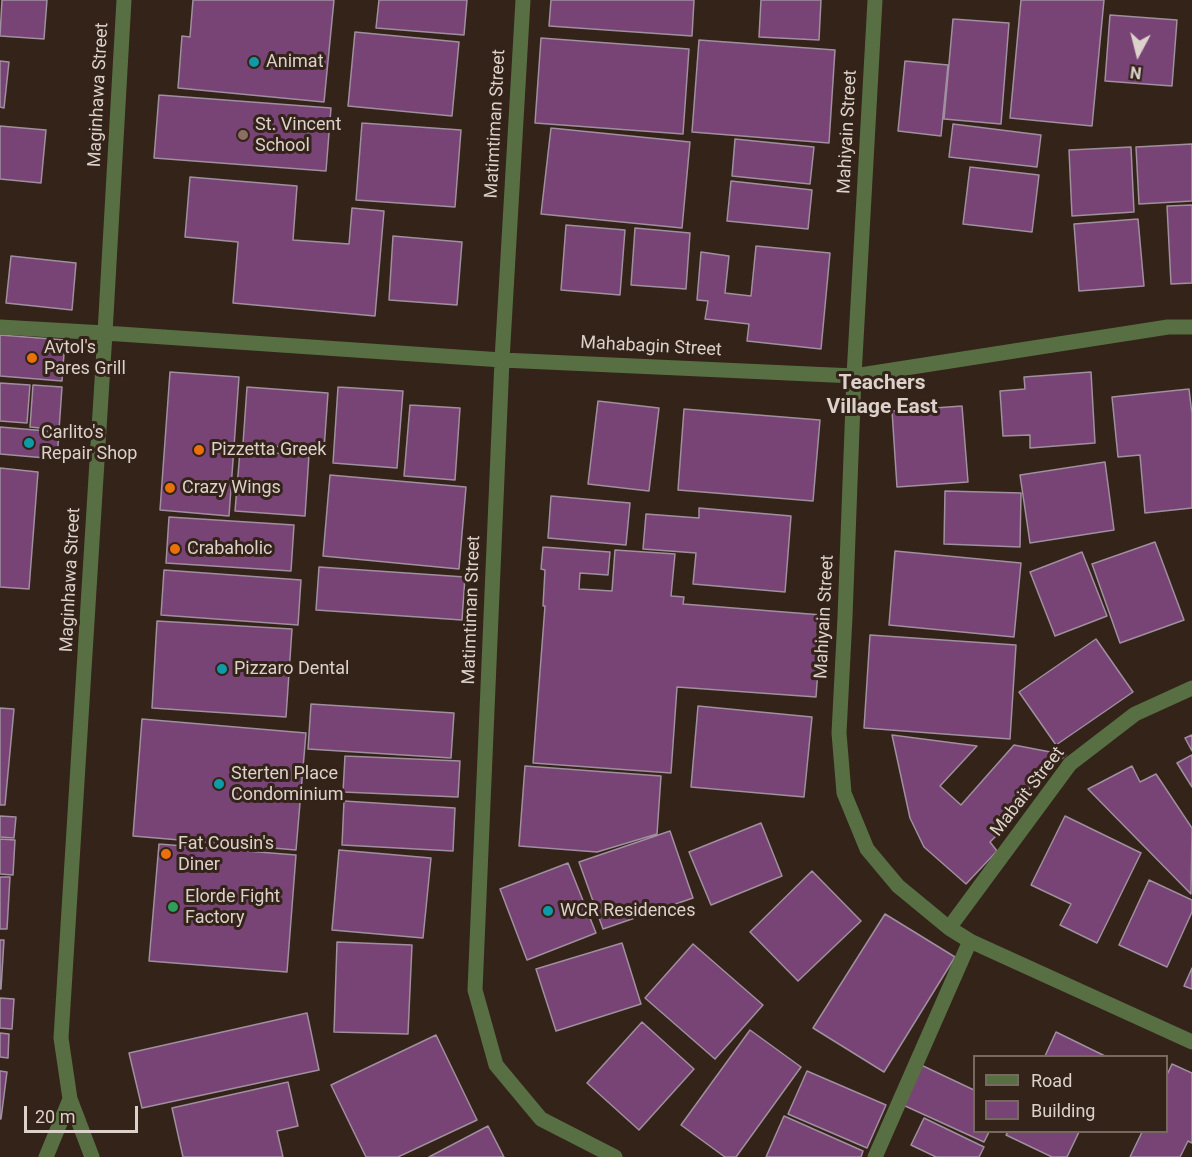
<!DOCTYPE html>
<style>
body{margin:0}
#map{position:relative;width:1192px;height:1157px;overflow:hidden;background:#332319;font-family:Roboto,sans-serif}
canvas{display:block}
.legend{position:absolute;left:973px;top:1055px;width:195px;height:78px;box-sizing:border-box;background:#332319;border:2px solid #776960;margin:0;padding:8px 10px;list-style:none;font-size:18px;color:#dcd1cb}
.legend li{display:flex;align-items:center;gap:12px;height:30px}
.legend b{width:30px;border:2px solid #776960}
.north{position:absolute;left:1108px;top:24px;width:60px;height:60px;-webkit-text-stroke:4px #332319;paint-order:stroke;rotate:187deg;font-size:16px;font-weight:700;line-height:24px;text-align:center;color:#dcd1cb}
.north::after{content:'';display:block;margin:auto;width:21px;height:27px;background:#dcd1cb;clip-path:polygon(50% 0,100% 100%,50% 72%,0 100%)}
.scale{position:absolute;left:24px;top:1106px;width:114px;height:27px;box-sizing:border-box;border:3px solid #dcd1cb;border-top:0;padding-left:8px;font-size:18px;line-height:21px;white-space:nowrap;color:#dcd1cb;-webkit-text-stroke:4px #332319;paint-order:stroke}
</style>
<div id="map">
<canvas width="1192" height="1157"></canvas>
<ul class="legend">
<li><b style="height:8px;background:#586f43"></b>Road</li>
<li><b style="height:16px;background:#774475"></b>Building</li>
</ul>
<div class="north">N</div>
<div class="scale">20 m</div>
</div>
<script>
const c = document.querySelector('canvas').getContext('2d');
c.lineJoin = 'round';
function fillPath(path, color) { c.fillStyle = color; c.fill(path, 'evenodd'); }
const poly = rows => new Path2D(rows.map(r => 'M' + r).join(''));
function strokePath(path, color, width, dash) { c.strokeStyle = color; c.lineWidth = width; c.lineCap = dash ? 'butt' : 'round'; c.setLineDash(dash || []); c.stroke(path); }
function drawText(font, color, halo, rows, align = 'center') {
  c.font = font + ' Roboto,sans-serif'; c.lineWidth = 6; c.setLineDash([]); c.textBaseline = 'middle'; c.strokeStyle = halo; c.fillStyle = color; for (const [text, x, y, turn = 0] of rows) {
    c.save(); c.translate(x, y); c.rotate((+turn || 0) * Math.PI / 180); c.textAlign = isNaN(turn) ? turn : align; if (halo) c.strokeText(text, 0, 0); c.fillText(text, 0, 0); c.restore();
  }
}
const building = poly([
 [2,0,47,0,44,39,0,36,2,0],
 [193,0,334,0,324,102,178,88,182,36,190,37,193,0],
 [379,0,467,0,464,35,376,28,379,0],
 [551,0,694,0,692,36,549,26,551,0],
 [761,0,821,0,819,40,759,37,761,0],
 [1021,0,1104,0,1092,126,1010,118,1021,0],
 [1110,15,1177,20,1172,86,1105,81,1110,15],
 [953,19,1009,23,1001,124,944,119,953,19],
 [355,32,459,42,452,116,348,106,355,32],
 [541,38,689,49,683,134,535,123,541,38],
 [699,40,835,50,829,143,692,132,699,40],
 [0,61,9,62,4,108,0,107,0,61],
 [905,61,948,65,941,136,898,131,905,61],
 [159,95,331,108,326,171,154,158,159,95],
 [362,123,461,130,455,207,356,200,362,123],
 [953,124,1041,135,1037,167,949,157,953,124],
 [0,126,46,130,41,183,0,179,0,126],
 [551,128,690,142,682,228,541,214,551,128],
 [735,139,814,147,810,184,732,176,735,139],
 [1192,144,1192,201,1139,204,1136,147,1192,144],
 [1131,147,1134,212,1072,216,1069,150,1131,147],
 [970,167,1039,175,1032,232,963,224,970,167],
 [190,177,297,186,293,240,349,244,352,208,384,211,375,316,233,303,238,242,185,237,190,177],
 [731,181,812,190,808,229,727,221,731,181],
 [1192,205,1192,283,1171,284,1167,206,1192,205],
 [1138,219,1144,286,1079,291,1074,224,1138,219],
 [566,225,625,230,620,295,561,290,566,225],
 [635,228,690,233,686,289,631,285,635,228],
 [393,236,462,242,457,305,389,300,393,236],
 [756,246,830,253,821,349,747,341,749,324,705,319,708,301,697,300,701,252,729,256,725,293,751,296,756,246],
 [11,256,76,263,72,310,6,303,11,256],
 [0,335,65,340,62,381,0,376,0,335],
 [170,372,239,377,229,516,160,510,170,372],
 [1091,372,1095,443,1030,448,1030,435,1003,436,1000,391,1025,389,1024,377,1091,372],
 [0,383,30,385,27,423,0,421,0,383],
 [33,385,62,387,59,430,30,427,33,385],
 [247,387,328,393,324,450,243,444,247,387],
 [338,387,403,391,397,468,333,463,338,387],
 [1189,389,1192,414,1192,508,1145,513,1140,455,1118,457,1112,397,1189,389],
 [598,401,659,408,649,491,588,484,598,401],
 [410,405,460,408,455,480,404,476,410,405],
 [962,406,968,482,897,487,892,411,962,406],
 [684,409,820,420,813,501,678,490,684,409],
 [0,427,59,432,57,459,0,454,0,427],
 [240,451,309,455,305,516,235,511,240,451],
 [1105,462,1114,530,1030,543,1020,475,1105,462],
 [0,468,38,472,29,589,0,587,0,468],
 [330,475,466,487,459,569,323,556,330,475],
 [945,491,1021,493,1020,547,944,544,945,491],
 [551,496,630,503,626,545,548,538,551,496],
 [699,508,791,516,785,592,693,584,696,553,643,549,646,514,699,518,699,508],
 [169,517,294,525,291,571,166,563,169,517],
 [1155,542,1184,620,1120,643,1092,564,1155,542],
 [543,547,610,552,608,575,580,573,579,589,612,591,615,550,675,554,671,596,684,597,683,604,822,615,816,697,677,687,671,773,533,763,545,606,543,606,545,570,541,569,543,547],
 [895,551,1021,563,1014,637,889,625,895,551],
 [1082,552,1107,616,1055,636,1030,572,1082,552],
 [319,567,465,577,462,620,316,610,319,567],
 [164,570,301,580,298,625,161,615,164,570],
 [157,621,292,629,286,717,152,708,157,621],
 [870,635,1016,645,1010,739,864,728,870,635],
 [1096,639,1133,692,1056,745,1019,692,1096,639],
 [311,704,454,713,451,758,308,749,311,704],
 [698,706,812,717,804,797,691,787,698,706],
 [0,708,14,709,5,805,0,805,0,708],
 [142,719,306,733,296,850,133,836,142,719],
 [892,735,977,746,940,786,961,805,1014,745,1066,755,1000,816,1007,825,990,842,997,851,966,884,924,847,910,818,892,735],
 [1192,735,1192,751,1185,738,1192,735],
 [1192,755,1192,787,1177,763,1192,755],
 [345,756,460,761,458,797,343,792,345,756],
 [525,766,661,776,657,834,597,852,519,846,525,766],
 [1132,766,1140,782,1156,774,1192,828,1191,894,1088,789,1132,766],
 [344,801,455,808,453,851,342,845,344,801],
 [0,816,16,817,14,838,0,837,0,816],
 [1065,816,1141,853,1097,943,1060,925,1071,904,1031,885,1065,816],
 [761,823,782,876,711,905,689,852,761,823],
 [670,831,693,898,603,929,579,862,670,831],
 [0,839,15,840,13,875,0,874,0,839],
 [159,844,296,855,287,972,149,961,159,844],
 [339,850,431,858,423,938,332,930,339,850],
 [568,863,596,933,527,960,500,889,568,863],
 [812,871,861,921,798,981,750,932,812,871],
 [0,877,10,877,7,929,0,929,0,877],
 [1149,880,1192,900,1192,912,1167,967,1119,945,1149,880],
 [885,914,955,957,884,1072,813,1028,885,914],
 [0,940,4,940,1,989,0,989,0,940],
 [337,942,412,945,408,1034,334,1032,337,942],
 [622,943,641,1004,556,1031,536,969,622,943],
 [693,944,763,1005,715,1059,645,998,693,944],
 [1192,968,1192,989,1184,986,1192,968],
 [0,998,14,999,12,1029,0,1028,0,998],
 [307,1013,319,1070,142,1108,129,1053,307,1013],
 [642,1022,694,1069,639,1130,587,1083,642,1022],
 [750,1030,801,1067,736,1157,725,1157,681,1125,750,1030],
 [1056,1032,1105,1056,1045,1056,1056,1032],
 [0,1033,9,1034,8,1058,0,1057,0,1033],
 [436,1035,477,1120,398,1157,366,1157,331,1085,436,1035],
 [1172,1064,1192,1073,1192,1143,1188,1141,1180,1157,1130,1157,1142,1132,1166,1132,1166,1077,1172,1064],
 [921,1065,974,1090,974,1132,989,1132,984,1142,903,1105,921,1065],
 [0,1071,7,1072,1,1119,0,1119,0,1071],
 [807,1071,886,1105,867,1148,788,1114,807,1071],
 [288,1082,298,1126,277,1131,283,1157,183,1157,172,1108,288,1082],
 [784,1116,863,1151,861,1157,766,1157,784,1116],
 [924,1118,984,1147,979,1157,936,1157,911,1145,924,1118],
 [488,1126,504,1157,429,1157,488,1126],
 [1008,1132,1079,1132,1067,1157,1052,1157,1006,1135,1008,1132]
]);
const minor = poly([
 [523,0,502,360,475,990,496,1065,541,1119,615,1157],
 [875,0,854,376,845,617,839,733,844,793,867,849,898,886,949,928,970,941,1192,1042],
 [0,327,105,333,502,360,854,376,1168,327,1192,327],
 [949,928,1070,764,1135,714,1192,688],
 [46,1157,70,1099],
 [92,1157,70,1099,61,1038,105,333,124,0],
 [875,1157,970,941]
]);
const markers = [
 [254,62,6,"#0f9aa8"],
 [243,135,6,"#8d6e63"],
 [32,358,6,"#e8710a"],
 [29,443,6,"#0f9aa8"],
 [199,450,6,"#e8710a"],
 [170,488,6,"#e8710a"],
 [175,549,6,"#e8710a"],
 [222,669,6,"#0f9aa8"],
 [219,784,6,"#0f9aa8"],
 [166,854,6,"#e8710a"],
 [173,907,6,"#2e9e5b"],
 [548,911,6,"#0f9aa8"]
];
const poiNames = [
 ["Animat",266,62],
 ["St. Vincent",255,125],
 ["School",255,146],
 ["Avtol's",44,348],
 ["Pares Grill",44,369],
 ["Carlito's",41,433],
 ["Repair Shop",41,454],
 ["Pizzetta Greek",211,450],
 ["Crazy Wings",182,488],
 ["Crabaholic",187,549],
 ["Pizzaro Dental",234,669],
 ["Sterten Place",231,774],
 ["Condominium",231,795],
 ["Fat Cousin's",178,844],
 ["Diner",178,865],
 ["Elorde Fight",185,897],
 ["Factory",185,918],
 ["WCR Residences",560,911]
];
const streetNames = [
 ["Maginhawa Street",99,95,-87],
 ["Matimtiman Street",496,124,-87],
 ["Mahiyain Street",848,132,-87],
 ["Mahabagin Street",651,347,3],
 ["Maginhawa Street",71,580,-87],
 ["Matimtiman Street",472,610,-88],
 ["Mahiyain Street",825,617,-87],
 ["Mabait Street",1028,792,-52]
];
const quarterNames = [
 ["Teachers",882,384],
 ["Village East",882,408]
];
fillPath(building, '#774475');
strokePath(building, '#a08f9f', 1.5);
strokePath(minor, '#586f43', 15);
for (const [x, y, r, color] of markers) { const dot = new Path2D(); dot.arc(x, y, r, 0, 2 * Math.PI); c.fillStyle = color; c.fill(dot); strokePath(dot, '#332319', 2); }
drawText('18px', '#dcd1cb', '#332319', poiNames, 'left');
drawText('18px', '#dcd1cb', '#332319', streetNames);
drawText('bold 21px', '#dcd1cb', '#332319', quarterNames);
</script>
